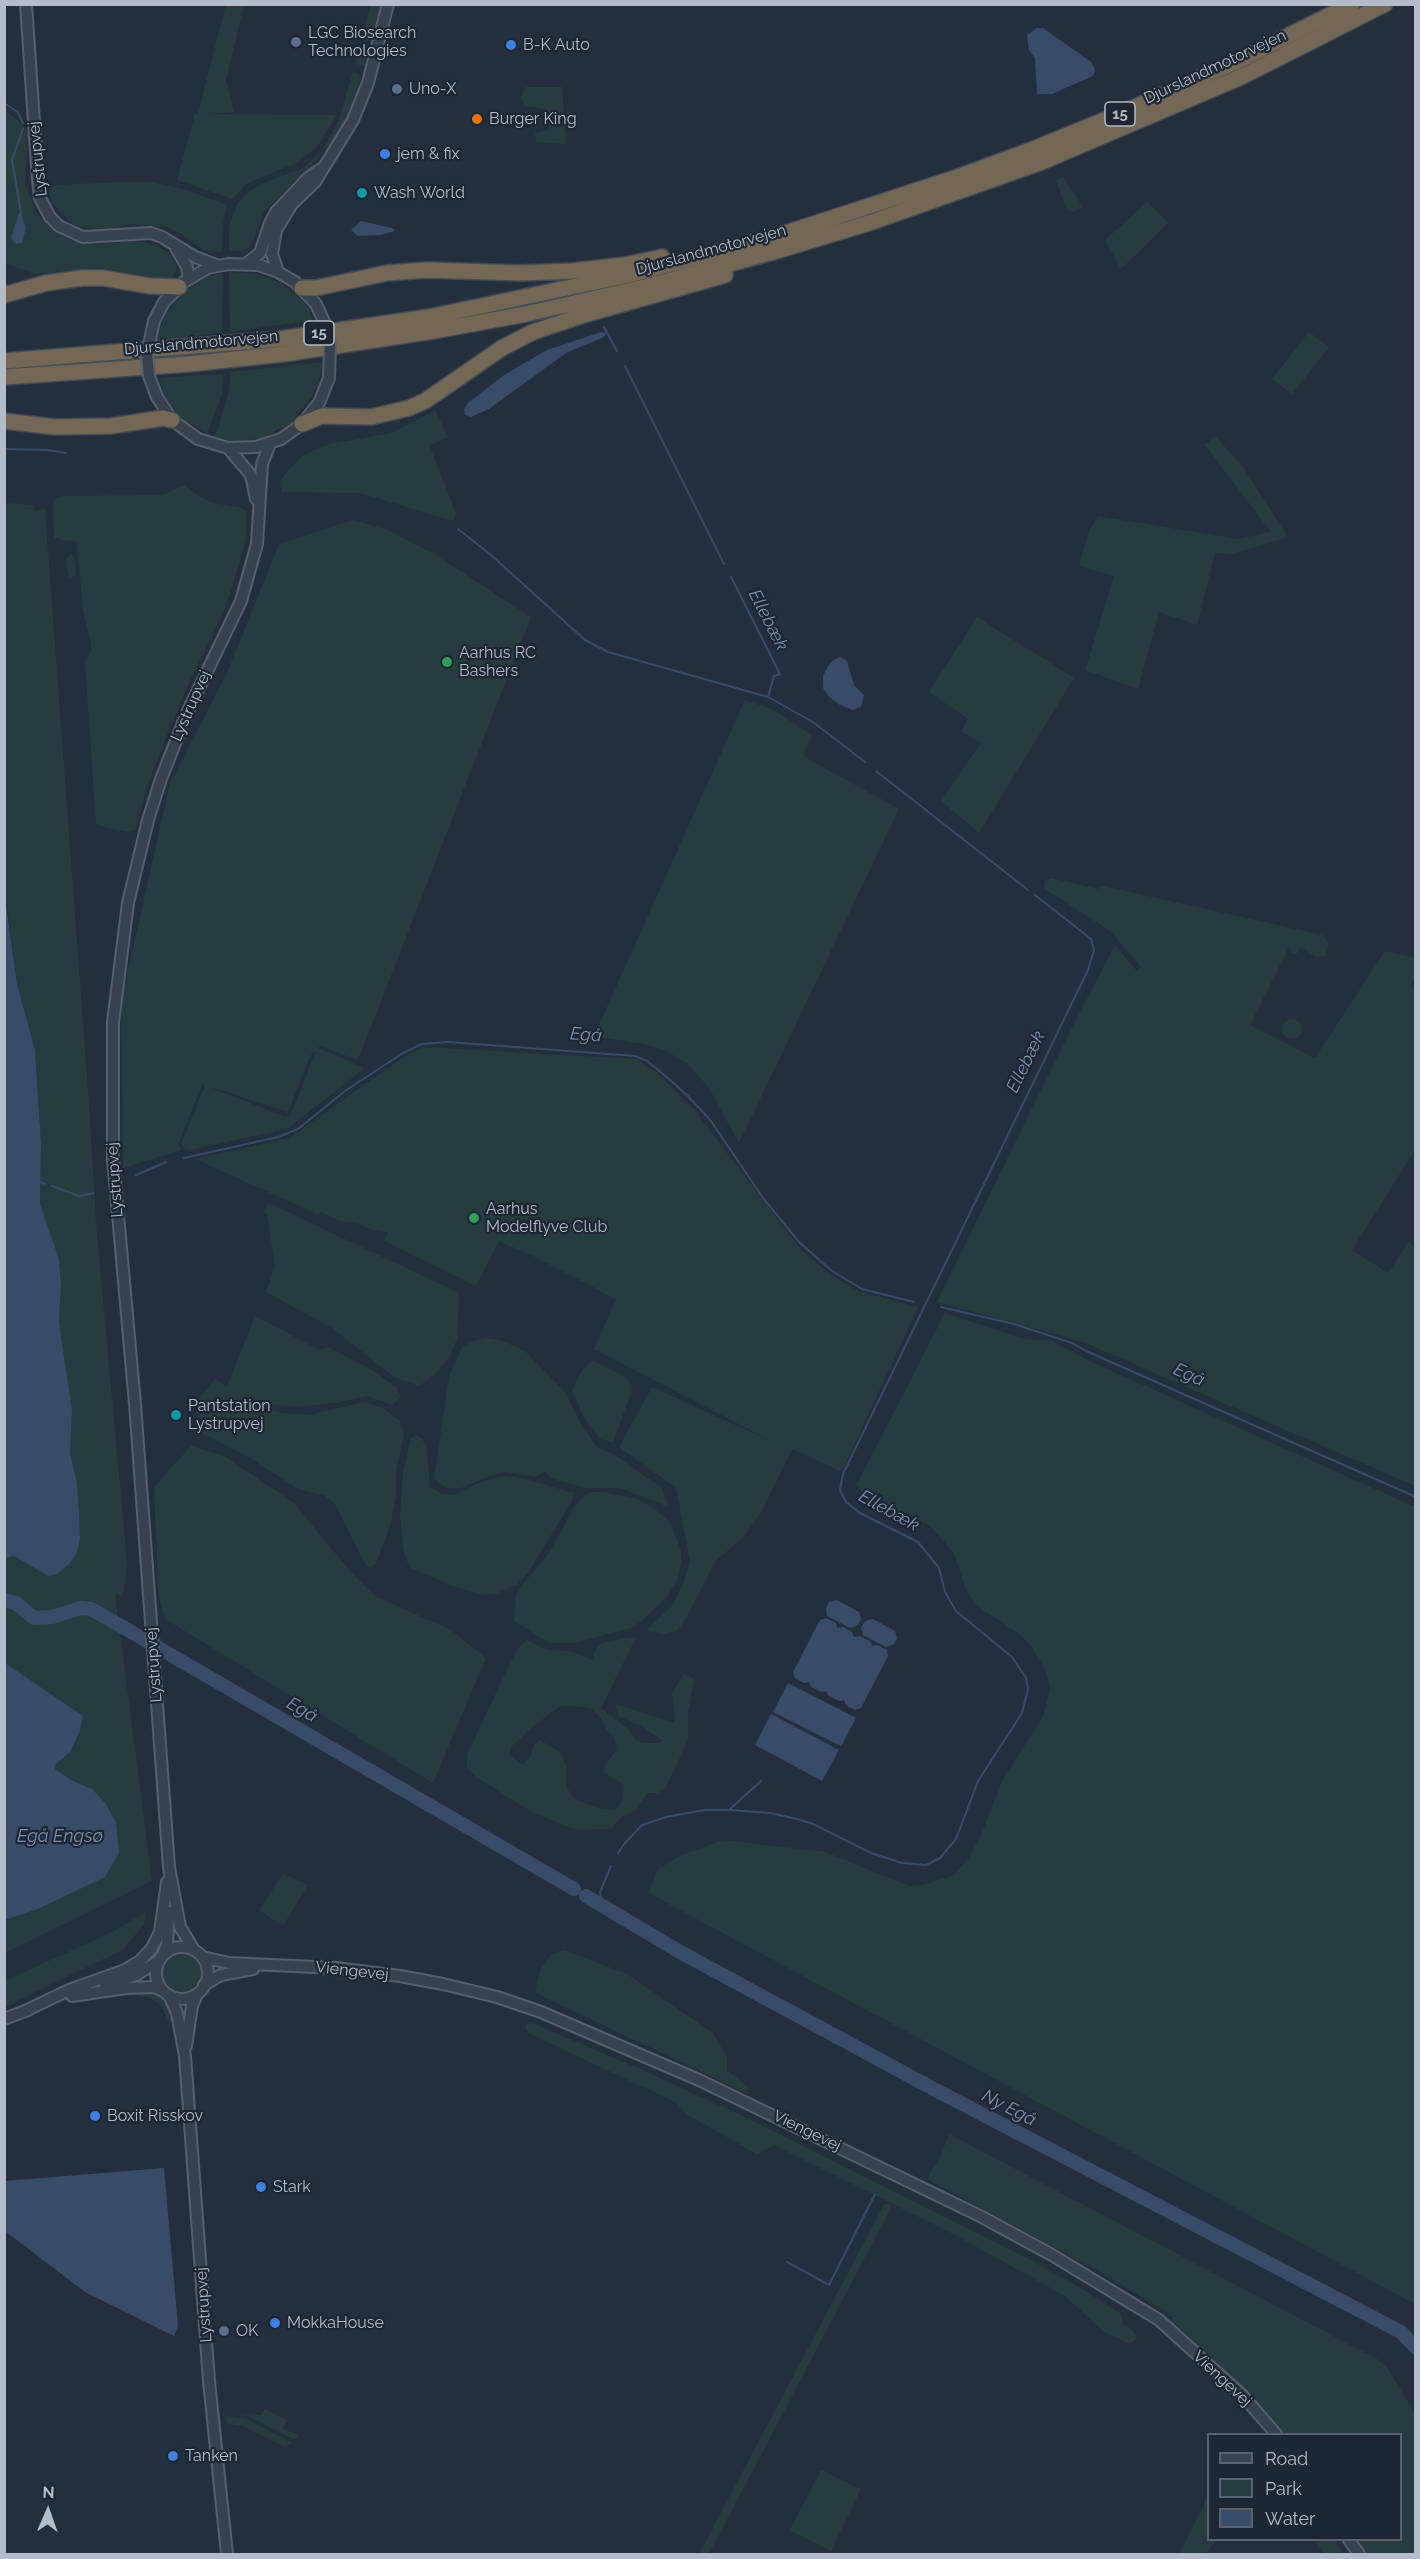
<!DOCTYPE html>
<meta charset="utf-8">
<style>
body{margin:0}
#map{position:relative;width:1420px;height:2559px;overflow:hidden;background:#242f3e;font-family:Raleway,sans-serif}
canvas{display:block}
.frame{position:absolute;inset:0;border:6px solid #b4bcc9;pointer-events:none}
.legend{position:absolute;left:1207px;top:2433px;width:195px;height:108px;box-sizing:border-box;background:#1d2633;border:2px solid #59626f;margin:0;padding:8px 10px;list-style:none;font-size:18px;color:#b4bcc9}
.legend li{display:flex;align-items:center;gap:12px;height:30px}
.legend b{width:30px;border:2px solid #59626f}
.north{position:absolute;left:18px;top:2481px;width:60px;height:60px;-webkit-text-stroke:4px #1d2633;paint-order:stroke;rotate:2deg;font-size:16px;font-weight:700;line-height:24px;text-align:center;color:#b4bcc9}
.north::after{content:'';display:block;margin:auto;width:21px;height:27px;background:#b4bcc9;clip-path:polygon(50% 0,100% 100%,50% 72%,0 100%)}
</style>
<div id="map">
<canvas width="1420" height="2559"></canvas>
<div class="frame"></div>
<ul class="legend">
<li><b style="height:8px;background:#38414e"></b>Road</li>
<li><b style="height:16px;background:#263c3f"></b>Park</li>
<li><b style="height:16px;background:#394c67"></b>Water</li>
</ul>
<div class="north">N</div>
</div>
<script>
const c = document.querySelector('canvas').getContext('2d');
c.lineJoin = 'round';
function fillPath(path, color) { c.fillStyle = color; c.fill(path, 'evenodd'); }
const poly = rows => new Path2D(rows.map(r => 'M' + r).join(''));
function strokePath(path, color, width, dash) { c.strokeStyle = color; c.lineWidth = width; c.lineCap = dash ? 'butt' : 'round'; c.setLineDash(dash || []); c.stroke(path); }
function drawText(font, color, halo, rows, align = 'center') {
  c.font = font + ' Raleway,sans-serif'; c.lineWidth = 4.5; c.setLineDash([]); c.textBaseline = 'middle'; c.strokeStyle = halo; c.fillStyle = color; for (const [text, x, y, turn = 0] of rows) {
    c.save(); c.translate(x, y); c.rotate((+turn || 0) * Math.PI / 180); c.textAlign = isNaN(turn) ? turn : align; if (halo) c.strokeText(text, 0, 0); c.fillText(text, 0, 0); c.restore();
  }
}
const green = poly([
 [226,4,244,5,226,80,234,112,209,114,337,115,317,147,294,164,246,184,234,198,229,198,177,180,195,114,198,114],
 [371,4,382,5,370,41,361,40],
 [361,45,368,47,364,66,355,64],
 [353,72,361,75,356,96,345,123,327,152,323,148,337,125],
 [526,87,562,87,566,144,536,142,535,133,549,130,550,123,545,109,524,106,521,97],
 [4,110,23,124,28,132,25,183,36,213,51,230,72,241,92,245,137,241,153,244,167,252,175,261,177,269,174,275,169,278,156,279,100,268,34,274,5,263],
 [324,150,304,175,264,212,251,246,242,251,229,251,229,227,237,204,247,193,261,184,303,168],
 [1063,177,1083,207,1074,212,1069,211,1064,202,1056,180],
 [123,182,153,182,186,190,227,205,223,224,222,252,203,250,178,232,166,227,131,224,112,228,92,228,73,225,53,204,48,192,51,185],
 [1147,202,1168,223,1121,269,1105,240],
 [229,272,257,274,279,282,302,300,309,309,313,320,230,332],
 [223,273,222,333,157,340,165,315,183,293,207,277],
 [1309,332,1329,347,1292,394,1272,379],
 [323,362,319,382,312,396,291,423,260,439,233,441,213,436,217,432,228,395,231,372],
 [223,374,222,395,207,434,179,416,164,394,159,378],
 [435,410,448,437,430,446,456,514,453,521,360,493,281,492,280,481,288,470,305,454,329,444,392,433],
 [1215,436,1243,467,1288,537,1232,554,1215,553,1197,625,1159,612,1138,689,1085,670,1114,576,1079,566,1089,531,1098,516,1238,539,1271,532,1205,445],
 [184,485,197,495,213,503,242,508,246,511,246,540,226,607,187,687,165,740,148,785,135,830,128,832,107,828,96,824,85,662,91,651,91,644,83,610,77,542,72,540,64,541,54,537,53,500,62,496,163,495],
 [5,503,34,505,35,512,43,508,45,510,89,1103,96,1223,125,1540,127,1564,124,1591,122,1596,115,1594,152,1881,5,1953,5,1920,38,1909,92,1789,73,1781,55,1769,56,1764,70,1752,80,1731,5,1663,5,1558,14,1556,48,1576,80,1537,77,1482,70,1453,65,1363,59,1322,61,1285,59,1259,40,1204,41,1142,35,1050,17,984,5,890],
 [353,520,388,530,434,554,531,617,358,1060,320,1046,317,1049,321,1049,365,1068,287,1129,190,1150,185,1149,181,1144,205,1085,203,1084,178,1144,182,1150,123,1168,121,1002,170,783,227,673,279,544],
 [316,1050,291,1115,285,1117,207,1086,288,1112,310,1056],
 [70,554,74,556,76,575,69,578,66,559],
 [977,617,1074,678,979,833,941,801,981,743,961,731,968,719,929,692],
 [745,700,774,710,812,735,803,756,899,809,739,1143,709,1088,687,1063,662,1049,644,1044,594,1036],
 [1051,878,1098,889,1101,886,1112,888,1322,935,1329,943,1326,956,1316,957,1300,947,1298,953,1293,953,1289,947,1250,1025,1315,1058,1385,951,1415,958,1415,976,1411,985,1416,995,1415,1150,1352,1250,1388,1273,1409,1241,1415,1249,1415,1486,1083,1342,937,1302,1067,1037,1115,945,1137,971,1141,967,1110,931,1044,888,1045,881],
 '1282 1029a10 10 0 1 1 20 0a10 10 0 1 1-20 0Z',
 [424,1047,636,1059,657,1073,695,1111,801,1250,832,1276,858,1291,918,1307,842,1472,795,1450,791,1451,762,1511,743,1538,716,1560,687,1617,677,1631,663,1634,646,1630,672,1606,683,1584,690,1562,676,1488,619,1447,652,1387,773,1442,594,1349,616,1299,535,1257,499,1241,476,1286,384,1241,388,1232,370,1229,358,1223,340,1221,322,1212,317,1214,195,1159,289,1138,404,1057],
 [269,1203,459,1293,457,1339,449,1358,433,1376,419,1386,394,1377,332,1328,266,1292,275,1266,267,1214,264,1211],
 [945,1313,1024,1339,1051,1341,1092,1362,1415,1507,1415,2304,648,1893,658,1869,682,1855,723,1840,826,1852,909,1886,923,1885,954,1875,970,1856,982,1833,1003,1779,1043,1717,1050,1690,1047,1674,1034,1650,1021,1635,976,1605,967,1592,954,1553,930,1526,863,1494,857,1484],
 [255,1316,320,1350,328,1347,370,1369,396,1387,401,1397,392,1405,367,1396,335,1403,297,1407,237,1400,216,1400,195,1404,215,1379,227,1387],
 [486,1338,503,1341,526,1352,565,1392,580,1422,596,1446,616,1456,662,1488,668,1506,619,1488,586,1488,571,1484,551,1478,545,1471,536,1477,506,1472,492,1475,461,1488,446,1488,434,1478,449,1376,462,1347,473,1341],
 [592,1360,627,1378,633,1388,613,1442,600,1439,592,1429,583,1416,572,1390,581,1372],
 [364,1402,381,1407,400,1421,404,1434,396,1472,396,1496,390,1526,376,1563,371,1568,366,1566,335,1504,324,1495,300,1490,250,1458,204,1434,194,1419,207,1408,221,1404,246,1405,283,1413,309,1415],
 [416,1435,422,1438,427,1450,430,1487,441,1494,453,1495,483,1481,506,1476,525,1479,574,1493,572,1501,529,1571,518,1584,498,1593,483,1595,455,1587,409,1567,403,1548,400,1515,403,1472,411,1438],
 [191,1446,224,1456,294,1503,349,1570,375,1596,451,1630,486,1658,433,1783,165,1619,158,1593,154,1487],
 [592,1492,604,1492,637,1499,655,1509,670,1522,681,1551,681,1563,677,1581,667,1597,642,1621,631,1628,574,1643,550,1643,514,1621,516,1595,521,1586,547,1556,575,1506,585,1495],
 [636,1637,601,1708,627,1728,636,1740,643,1743,660,1743,662,1740,641,1726,618,1716,615,1704,675,1723,672,1693,684,1674,694,1679,688,1713,688,1740,665,1789,658,1793,647,1793,635,1811,622,1817,611,1829,576,1830,534,1813,476,1777,467,1768,467,1755,508,1667,519,1647,527,1640,547,1650,570,1651,593,1660,594,1652,598,1646,609,1641],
 [567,1706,590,1708,601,1718,607,1730,614,1738,617,1749,606,1764,603,1772,624,1785,622,1801,615,1810,597,1808,575,1799,566,1787,566,1764,560,1752,540,1740,534,1744,531,1756,523,1765,509,1755,511,1747,530,1729,559,1707],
 [283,1874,308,1885,283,1926,259,1910],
 [146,1912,144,1924,124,1949,5,2007,5,1981,112,1932],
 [565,1950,627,1974,713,2033,727,2057,727,2070,750,2089,744,2092,535,1993,540,1970,552,1954],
 '159 1973a22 22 0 1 1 44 0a22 22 0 1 1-44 0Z',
 [137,1990,160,1993,166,2000,175,2021,169,2021,160,2005,151,1998,138,1995],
 [530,2022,647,2072,747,2118,1029,2259,1084,2290,1121,2314,1123,2324,1133,2331,1137,2338,1130,2344,1104,2332,1065,2296,955,2235,774,2145,757,2154,686,2114,677,2103,528,2033,525,2026],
 [949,2134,1377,2359,1386,2366,1415,2413,1415,2554,1366,2554,1357,2540,1400,2540,1400,2434,1284,2434,1225,2370,1170,2322,1173,2316,1095,2269,927,2179,940,2157],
 [885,2203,892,2206,709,2554,699,2554],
 [265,2409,287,2420,283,2429,299,2435,297,2438,293,2439,246,2415,226,2413,261,2415],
 [226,2416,246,2419,292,2443,285,2447,242,2426,227,2424],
 [821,2470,861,2489,831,2551,790,2530],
 [1208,2496,1208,2540,1217,2540,1205,2554,1179,2554],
 [1314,2540,1335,2540,1344,2554,1323,2554]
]);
const water = poly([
 [1037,28,1043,28,1091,62,1095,70,1093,76,1052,94,1037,94,1035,58,1029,50,1027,35],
 [19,213,21,213,26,228,22,243,16,244,11,238],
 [361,221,392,228,395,231,381,235,358,236,351,230],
 [601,332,606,333,604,337,566,353,489,409,471,417,465,415,464,409,469,402,504,375,547,350],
 [840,657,847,661,854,685,864,695,861,707,853,710,840,705,829,697,823,688,823,676,827,668,833,660],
 [4,890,17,984,35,1050,41,1142,40,1204,59,1259,61,1285,59,1322,72,1411,70,1453,77,1482,79,1511,80,1537,77,1553,69,1564,57,1574,48,1576,14,1556,5,1558],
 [837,1600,859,1612,861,1619,858,1625,850,1628,827,1616,826,1609,829,1602],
 [826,1618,836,1623,837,1628,843,1627,852,1632,854,1637,860,1636,870,1641,872,1646,877,1645,887,1650,888,1656,861,1708,855,1710,846,1705,844,1700,839,1701,829,1696,826,1691,822,1692,811,1687,809,1682,804,1683,795,1678,793,1672,820,1620],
 [873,1619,895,1631,897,1638,894,1644,886,1647,863,1635,861,1628,865,1621],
 [5,1663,83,1716,80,1731,70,1752,56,1764,55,1769,73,1781,92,1789,106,1804,116,1823,119,1853,105,1877,38,1909,5,1920],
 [788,1683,856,1718,841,1746,773,1712],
 [771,1714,839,1750,822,1781,755,1745],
 [164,2168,178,2326,174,2336,85,2292,5,2231,5,2181]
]);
const stream = poly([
 [4,103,18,112,23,123],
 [21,213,12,160,23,129],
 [604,327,617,351],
 [625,366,724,564],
 [4,449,47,450,66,453],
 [458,529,491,555,585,640,608,652,768,697],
 [731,577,780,674,774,676,768,697,813,722,865,762],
 [876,771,1028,890],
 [184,1158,278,1137,298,1129,345,1091,403,1053,422,1044,448,1042,635,1056,647,1061,662,1073,688,1096,711,1121,763,1198,800,1243,832,1271,862,1289,914,1302],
 [136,1175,166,1162],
 [40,1182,45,1184],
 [52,1186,79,1196,94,1193],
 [941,1307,1014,1324,1072,1343,1086,1351,1416,1497],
 [730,1809,761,1781],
 [618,1853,625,1843,642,1825,666,1817,704,1810,729,1810,770,1813,797,1819,813,1824,871,1853,902,1863,926,1865,940,1858,956,1839,978,1781,1022,1713,1028,1689,1026,1678,1012,1657,956,1611,945,1592,939,1568,918,1542,860,1513,846,1502,840,1490,843,1474,1088,970,1094,950,1091,939,1035,895],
 [603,1906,600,1892,611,1866],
 [787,2262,829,2285,875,2194]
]);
const river = poly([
 [4,1600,16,1603,34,1618,52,1617,81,1608,91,1609,102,1615,574,1889],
 [586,1896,680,1952,930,2087,1401,2332,1416,2348]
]);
const tertiary = poly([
 [26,4,38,181,40,198,50,217,59,226,83,237,151,233,162,237,195,257,219,266],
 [176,248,187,267,189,279],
 [247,263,260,253,270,223,276,212,308,178,321,169],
 [278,272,272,254,276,230,292,204,315,182,353,120,368,83,388,4],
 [154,321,164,302,184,282,208,268,228,264,258,265,278,272,295,282,316,304],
 [157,397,172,420,198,439,228,448,256,447,281,439,302,424,319,403,329,378],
 [228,448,251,475,256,499],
 '156 1973a26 26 0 1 1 52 0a26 26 0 1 1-52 0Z',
 [194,1950,180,1927,169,1867,135,1404,113,1159,113,1022,128,903,148,820,161,779,187,713,241,601,257,544,262,464,270,444],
 [163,1954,167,1945,169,1912],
 [202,1957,229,1963,336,1968,400,1976,443,1984,497,1997,541,2012,699,2080,980,2216,1052,2255,1159,2320,1243,2396,1276,2434],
 [105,1985,136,1975,159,1961],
 [204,1985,221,1975,253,1969],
 [169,1995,177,2013,185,2056,209,2381,227,2554],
 [72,1996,126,1988,154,1987,163,1991],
 [23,2012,69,1990,125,1970,140,1961,152,1948,160,1932,167,1882],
 [4,2019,28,2010],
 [186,2046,192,2006,197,1994],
 [1349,2540,1359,2554]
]);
const motorway = poly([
 [302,288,316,288,387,273,427,270,521,273,572,271,625,265,662,257],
 [4,295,46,283,82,278,103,278,150,286,179,287],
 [4,361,280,339,429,317,629,275,774,237,955,178,1031,150,1124,112,1236,62,1352,4],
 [4,377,188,364,283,354,433,331,526,314,649,286,780,250,872,222,1039,163,1241,77,1385,4],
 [4,421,55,427,111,426,163,418,172,420],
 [302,424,322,416,371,417,409,408,425,401,502,348,533,332,587,314,725,275]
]);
const tertiaryBridge = poly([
 [316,304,325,324,330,345,329,378],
 [154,321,147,354,149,376,157,397]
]);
const markers = [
 [296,42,6,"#5c6f8a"],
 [511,45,6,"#3f7fe0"],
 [397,89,6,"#5c6f8a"],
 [477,119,6,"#e8710a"],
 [385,154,6,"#3f7fe0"],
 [362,193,6,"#0f9aa8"],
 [447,662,6,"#2e9e5b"],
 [474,1218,6,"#2e9e5b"],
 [176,1415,6,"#0f9aa8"],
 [95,2116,6,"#3f7fe0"],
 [261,2187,6,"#3f7fe0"],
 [275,2323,6,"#3f7fe0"],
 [224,2331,6,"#5c6f8a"],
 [173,2456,6,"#3f7fe0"]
];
const shields = [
 [1120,114,30],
 [319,333,30]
];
const shieldNames = [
 ["15",1120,114],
 ["15",319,333]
];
const poiNames = [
 ["LGC Biosearch",308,33],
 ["Technologies",308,51],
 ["B-K Auto",523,45],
 ["Uno-X",409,89],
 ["Burger King",489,119],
 ["jem & fix",397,154],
 ["Wash World",374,193],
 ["Aarhus RC",459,653],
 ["Bashers",459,671],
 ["Aarhus",486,1209],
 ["Modelflyve Club",486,1227],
 ["Pantstation",188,1406],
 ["Lystrupvej",188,1424],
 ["Boxit Risskov",107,2116],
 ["Stark",273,2187],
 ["MokkaHouse",287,2323],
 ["OK",236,2331],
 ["Tanken",185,2456]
];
const streetNames = [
 ["Djurslandmotorvejen",1215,67,-25],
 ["Lystrupvej",38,159,-96],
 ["Djurslandmotorvejen",711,250,-15],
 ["Djurslandmotorvejen",201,343,-5],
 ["Lystrupvej",191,706,-66],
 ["Lystrupvej",115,1180,-94],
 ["Lystrupvej",154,1665,-94],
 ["Viengevej",352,1971,6],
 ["Viengevej",807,2131,26],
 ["Lystrupvej",204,2305,-94],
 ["Viengevej",1222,2379,43]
];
const waterNames = [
 ["Ellebæk",768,620,63],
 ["Egå",586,1035,4],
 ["Ellebæk",1026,1062,-64],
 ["Egå",1189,1375,24],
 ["Ellebæk",889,1511,29],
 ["Egå",302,1710,30],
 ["Egå Engsø",60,1837],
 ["Ny Egå",1009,2108,27]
];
fillPath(green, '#263c3f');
fillPath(water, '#394c67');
strokePath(stream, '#394c67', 2);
strokePath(river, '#394c67', 14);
strokePath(tertiary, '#565f6c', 14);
strokePath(motorway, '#434c59', 18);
strokePath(tertiary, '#38414e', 10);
strokePath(motorway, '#746855', 15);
strokePath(tertiaryBridge, '#565f6c', 14, []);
strokePath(tertiaryBridge, '#38414e', 10);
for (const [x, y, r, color] of markers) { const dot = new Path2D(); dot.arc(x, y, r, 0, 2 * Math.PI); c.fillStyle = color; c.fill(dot); strokePath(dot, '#1d2633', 2); }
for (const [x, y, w] of shields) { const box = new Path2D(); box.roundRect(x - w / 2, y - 12, w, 24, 4.5); c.fillStyle = '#1d2633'; c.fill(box); strokePath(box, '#b4bcc9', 1.5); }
drawText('bold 15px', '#b4bcc9', null, shieldNames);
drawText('16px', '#b4bcc9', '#1d2633', poiNames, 'left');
drawText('16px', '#b4bcc9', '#1d2633', streetNames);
drawText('italic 18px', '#7c92b1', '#1d2633', waterNames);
</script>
